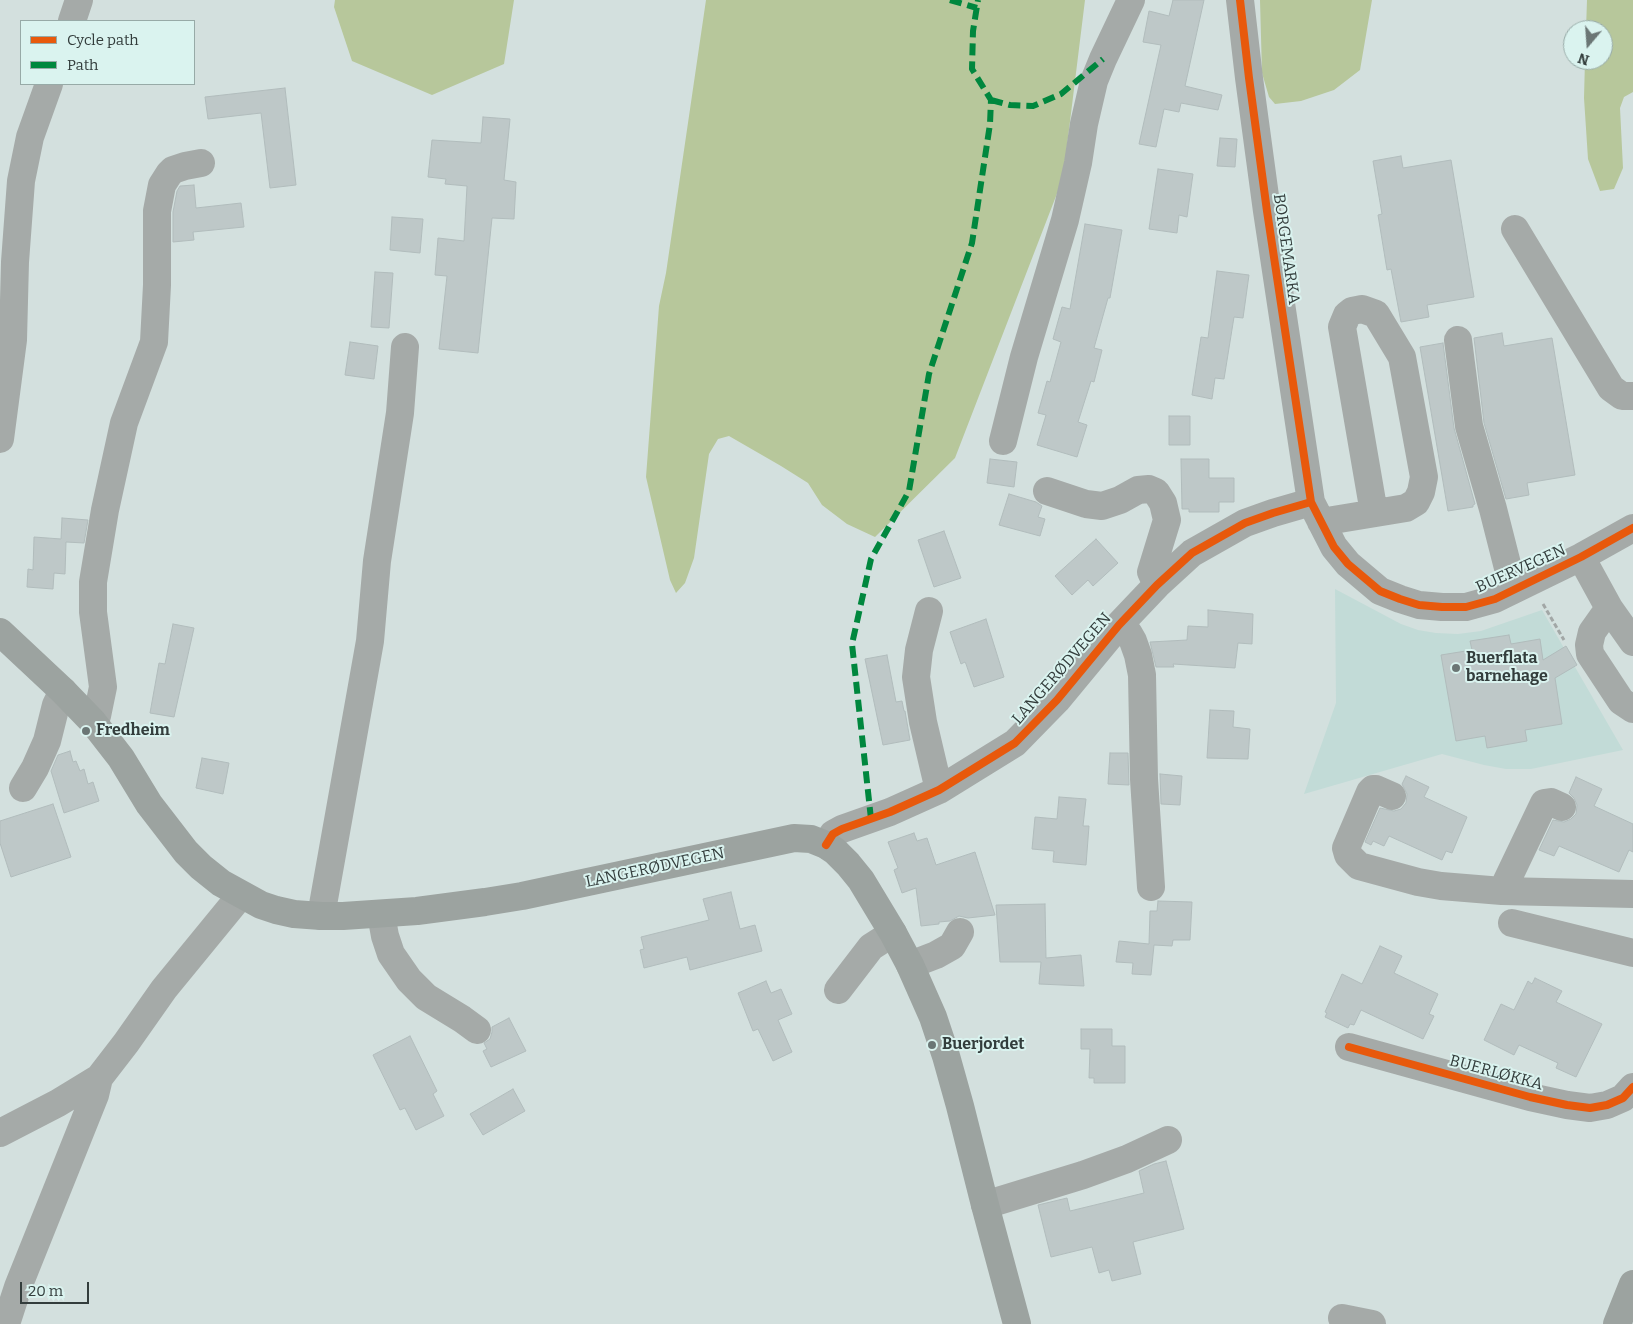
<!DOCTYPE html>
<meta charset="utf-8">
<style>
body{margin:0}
#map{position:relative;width:1633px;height:1324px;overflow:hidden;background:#d3e0de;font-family:Bitter,serif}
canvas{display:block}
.legend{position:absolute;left:20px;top:20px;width:175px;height:65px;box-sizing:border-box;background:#daf3ef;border:1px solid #97aaa7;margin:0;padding:6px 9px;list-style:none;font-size:15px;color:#333d3c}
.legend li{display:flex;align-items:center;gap:10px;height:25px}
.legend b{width:25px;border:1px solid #97aaa7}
.north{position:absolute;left:1563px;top:20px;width:50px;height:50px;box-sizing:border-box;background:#daf3ef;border:1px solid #97aaa7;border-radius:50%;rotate:198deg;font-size:14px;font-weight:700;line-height:20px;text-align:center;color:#333d3c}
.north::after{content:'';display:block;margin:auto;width:18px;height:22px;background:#6b7675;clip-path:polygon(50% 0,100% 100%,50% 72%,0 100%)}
.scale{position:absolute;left:20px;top:1282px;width:69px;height:22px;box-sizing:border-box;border:2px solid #333d3c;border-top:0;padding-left:6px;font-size:15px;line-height:18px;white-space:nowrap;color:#333d3c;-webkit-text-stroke:4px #daf3ef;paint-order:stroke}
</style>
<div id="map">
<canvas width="1633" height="1324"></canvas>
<ul class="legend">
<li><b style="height:6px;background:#e8590c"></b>Cycle path</li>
<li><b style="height:6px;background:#00873e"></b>Path</li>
</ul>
<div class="north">N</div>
<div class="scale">20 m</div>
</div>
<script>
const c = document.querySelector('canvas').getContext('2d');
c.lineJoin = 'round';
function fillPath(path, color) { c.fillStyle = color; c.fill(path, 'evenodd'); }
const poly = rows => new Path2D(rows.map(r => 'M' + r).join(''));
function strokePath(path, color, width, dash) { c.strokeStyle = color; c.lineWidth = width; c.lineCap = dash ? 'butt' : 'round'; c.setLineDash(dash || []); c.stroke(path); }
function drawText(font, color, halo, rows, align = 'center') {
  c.font = font + ' Bitter,serif'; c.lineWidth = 4; c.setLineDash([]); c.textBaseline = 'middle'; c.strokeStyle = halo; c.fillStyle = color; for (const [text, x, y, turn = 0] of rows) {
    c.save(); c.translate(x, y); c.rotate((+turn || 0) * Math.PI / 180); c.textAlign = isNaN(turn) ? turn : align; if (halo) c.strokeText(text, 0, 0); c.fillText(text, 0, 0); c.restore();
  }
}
const built = poly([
 [1335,589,1401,624,1418,630,1436,633,1458,634,1481,631,1542,610,1623,750,1531,769,1506,769,1484,765,1442,754,1304,794,1336,703]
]);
const forest = poly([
 [335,0,514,0,504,64,432,95,352,61,334,7],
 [706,0,1085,0,1063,178,955,458,875,537,847,524,822,505,808,483,781,466,729,436,718,439,709,454,694,558,685,583,676,593,670,580,646,477,659,306,666,273],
 [1260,0,1372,0,1360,70,1334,90,1301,101,1275,104,1269,97,1262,73],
 [1587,0,1633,0,1633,92,1624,97,1620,108,1623,168,1614,189,1600,191,1588,159,1584,98,1585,60,1603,60,1603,30,1586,30]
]);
const building = poly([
 [1173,0,1204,0,1185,86,1222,95,1218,110,1181,103,1179,112,1164,109,1156,147,1139,144,1161,45,1143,42,1149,11,1169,16,1173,0],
 [285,88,296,185,270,188,261,113,208,119,205,97,285,88],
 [483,117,510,119,504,180,516,182,514,219,492,218,478,353,439,349,447,276,435,275,438,238,464,241,467,186,445,184,446,179,428,177,432,140,481,143,483,117],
 [1220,138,1237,139,1235,167,1217,166,1220,138],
 [1401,156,1403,168,1451,160,1474,297,1427,305,1429,317,1401,322,1391,269,1387,270,1378,215,1382,214,1373,161,1401,156],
 [1158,169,1193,174,1187,217,1179,215,1177,233,1149,229,1158,169],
 [194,185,196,208,241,203,244,227,193,232,194,240,173,242,173,212,177,191,180,186,194,185],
 [392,217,423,219,420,253,390,250,392,217],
 [1085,224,1122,230,1110,298,1108,298,1094,348,1102,350,1094,382,1091,381,1078,422,1087,425,1077,457,1037,445,1046,415,1038,413,1047,381,1050,382,1061,342,1053,339,1062,307,1070,309,1085,224],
 [1217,271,1249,275,1243,318,1234,317,1224,379,1215,378,1212,399,1192,395,1201,337,1208,338,1217,271],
 [375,272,393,273,389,328,371,327,375,272],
 [1502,333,1504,346,1552,338,1575,475,1527,483,1529,495,1506,499,1484,423,1474,338,1502,333],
 [350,342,378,346,374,379,345,375,350,342],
 [1443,343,1454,428,1475,504,1473,505,1473,507,1448,511,1420,347,1443,343],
 [1169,416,1190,416,1190,445,1169,445,1169,416],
 [990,459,1017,462,1014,487,987,483,990,459],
 [1181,459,1209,459,1209,478,1234,478,1234,502,1219,502,1219,512,1189,512,1189,509,1182,509,1181,459],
 [1009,494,1036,502,1042,506,1038,517,1045,519,1040,536,999,525,1009,494],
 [62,518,88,520,84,543,66,542,65,574,54,573,53,589,27,587,28,569,33,570,34,537,61,539,62,518],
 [944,531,961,578,934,587,918,540,944,531],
 [1096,539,1118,563,1093,586,1088,580,1072,595,1055,576,1096,539],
 [1208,610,1253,614,1252,644,1238,643,1235,668,1173,664,1174,667,1156,667,1150,642,1187,640,1188,626,1208,627,1208,610],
 [986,619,1004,677,974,687,966,664,965,662,961,664,950,632,986,619],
 [173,624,194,628,174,717,150,713,159,663,165,664,173,624],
 [1509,635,1511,644,1540,639,1543,660,1566,646,1577,665,1555,678,1562,724,1525,730,1527,741,1487,748,1485,736,1456,741,1441,655,1472,650,1470,641,1509,635],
 [887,655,896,702,902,701,904,711,905,711,910,740,883,745,865,659,887,655],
 [1210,710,1234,711,1233,727,1250,729,1248,759,1207,758,1210,710],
 [70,751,73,762,76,761,80,771,84,769,88,784,93,782,99,801,64,813,51,771,58,755,70,751],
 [1110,753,1128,753,1129,785,1108,784,1110,753],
 [202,758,229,763,223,794,196,788,202,758],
 [1160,774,1182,776,1180,805,1161,804,1160,774],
 [1406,776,1429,787,1424,797,1467,817,1452,853,1446,851,1442,860,1389,836,1384,846,1373,841,1371,845,1365,842,1380,808,1394,811,1401,809,1406,803,1407,794,1402,784,1406,776],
 [1576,777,1602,789,1594,806,1633,824,1633,852,1629,850,1619,872,1559,846,1554,856,1539,850,1553,820,1564,822,1571,819,1576,814,1577,805,1574,798,1569,793,1576,777],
 [1059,797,1086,799,1083,826,1089,826,1086,865,1053,862,1054,851,1032,849,1035,817,1057,819,1059,797],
 [53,804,71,857,11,877,0,843,0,821,53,804],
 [914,833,917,841,927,838,936,865,975,852,995,915,968,918,959,916,950,921,939,922,939,924,921,926,916,888,902,893,894,870,898,868,888,842,914,833],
 [731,892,740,929,755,925,762,951,690,970,687,957,644,968,640,950,644,949,641,937,709,920,703,899,731,892],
 [1158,901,1192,902,1190,940,1173,940,1172,946,1154,945,1151,975,1132,974,1133,963,1116,962,1119,941,1149,944,1150,911,1157,911,1158,901],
 [1045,904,1046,958,1081,955,1084,986,1039,984,1041,962,1000,962,996,905,1045,904],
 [1380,946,1402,956,1394,973,1438,994,1429,1014,1434,1016,1423,1039,1361,1010,1354,1025,1350,1024,1348,1028,1325,1017,1327,1013,1325,1012,1342,974,1362,984,1380,946],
 [1535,978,1562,991,1556,1002,1602,1024,1576,1077,1556,1068,1558,1063,1519,1045,1514,1055,1484,1040,1501,1004,1514,1010,1528,981,1532,984,1535,978],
 [766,981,771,993,781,989,792,1014,778,1020,792,1052,773,1061,758,1029,753,1031,738,993,766,981],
 [509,1018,526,1051,491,1067,483,1051,487,1049,484,1043,490,1039,492,1032,492,1027,509,1018],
 [1081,1029,1112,1029,1112,1046,1125,1046,1125,1083,1094,1083,1094,1078,1089,1078,1090,1049,1081,1049,1081,1029],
 [410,1036,437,1091,433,1094,444,1116,416,1130,405,1108,400,1110,373,1055,410,1036],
 [513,1089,525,1111,483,1135,470,1114,513,1089],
 [1166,1161,1184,1229,1133,1242,1141,1274,1112,1281,1109,1270,1099,1273,1092,1247,1051,1257,1038,1205,1067,1198,1070,1211,1144,1193,1139,1171,1154,1164,1166,1161]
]);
const path = poly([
 [1543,604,1564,640]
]);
const minor = poly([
 [1240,0,1249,78,1267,211,1311,502,1334,547,1348,564,1380,591,1400,599,1419,605,1442,607,1466,607,1495,599,1581,557,1633,528],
 [72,21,79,0],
 [1515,229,1611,388,1622,396,1633,396],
 [1458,340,1469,426,1493,509,1508,568,1519,587],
 [0,439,13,340,15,262,21,181,30,137,49,84],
 [1003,441,1024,357,1065,220,1078,163,1084,124,1094,81,1103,59,1131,0],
 [1047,491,1086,504,1102,506,1120,500,1138,490,1149,489,1156,492,1163,503,1167,520,1151,572,1157,585],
 [1321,522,1406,508,1416,502,1421,492,1424,477,1402,357,1376,314,1362,309,1352,311,1347,315,1342,327,1374,513],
 [1581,557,1609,608,1633,642],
 [1609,608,1592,632,1589,645,1590,654,1621,701,1633,709],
 [929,611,919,650,916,677,923,722,939,790],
 [1119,625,1129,634,1133,641,1138,655,1142,675,1144,779,1151,887],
 [93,722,97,716,103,687,93,612,93,582,105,510,124,423,154,342,157,285,157,211,162,185,169,174,173,170,185,166,201,163],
 [23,788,35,768,47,741,56,705,63,691],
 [1392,796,1376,789,1373,789,1370,792,1346,848,1348,855,1359,866,1418,882,1441,886,1502,891,1633,894],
 [826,845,833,834,842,829,890,812,939,790,1015,743,1057,700,1119,625,1157,585,1192,553,1245,523,1273,513,1311,502],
 [1502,891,1544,803,1551,802,1562,807],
 [381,914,385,936,391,954,409,980,426,997,462,1019,477,1030],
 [321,916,370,641,377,561,400,413,405,347],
 [1512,923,1633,953],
 [910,965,936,955,952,946,960,932],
 [838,990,871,947,893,933],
 [1349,1047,1530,1097,1567,1105,1590,1108,1607,1105,1623,1098,1633,1087],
 [0,1133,58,1103,99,1078,126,1043,164,989,241,895],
 [985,1205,1083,1175,1127,1159,1168,1140],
 [1342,1318,1372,1324],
 [6,1324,18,1287,95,1095,99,1078]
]);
const major = poly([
 [0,632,63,691,93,722,121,758,149,804,186,852,201,867,221,883,261,905,276,910,294,914,321,916,343,916,417,911,485,902,522,896,794,838,811,839,826,845,835,851,848,864,861,880,893,933,910,965,933,1017,946,1056,960,1106,985,1205,1017,1324],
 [1617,1324,1633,1284]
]);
const quiet = poly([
 [950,0,977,8],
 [991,100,1010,105,1033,106,1061,94,1103,59],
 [871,819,852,644,871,559,909,491,929,374,972,243,990,124,991,100,972,69,973,31,978,0]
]);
const cycleway = poly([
 [1240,0,1249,78,1267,211,1311,502,1334,547,1348,564,1380,591,1400,599,1419,605,1442,607,1466,607,1495,599,1581,557,1633,528],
 [826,845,833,834,842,829,890,812,939,790,1015,743,1057,700,1119,625,1157,585,1192,553,1245,523,1273,513,1311,502],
 [1349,1047,1530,1097,1567,1105,1590,1108,1607,1105,1623,1098,1633,1087]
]);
const markers = [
 [1456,668,5,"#6b7675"],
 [86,731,5,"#6b7675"],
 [932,1045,5,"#6b7675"]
];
const streetNames = [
 ["BORGEMARKA",1286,249,82],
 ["BUERVEGEN",1521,569,-24],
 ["LANGERØDVEGEN",1062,669,-49],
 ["LANGERØDVEGEN",655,868,-12],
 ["BUERLØKKA",1496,1073,15]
];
const poiNames = [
 ["Buerflata",1466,659],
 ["barnehage",1466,677],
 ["Fredheim",96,731],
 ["Buerjordet",942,1045]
];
fillPath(built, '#c2dbd7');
fillPath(forest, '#b7c79b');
fillPath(building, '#bec8c8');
strokePath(building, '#b1bcbc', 1);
strokePath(path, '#a2a7a6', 3, [5, 2.5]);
strokePath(minor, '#a5aaa8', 28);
strokePath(major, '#9ca3a0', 28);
strokePath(quiet, '#00873e', 6, [12, 6]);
strokePath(cycleway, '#e8590c', 8);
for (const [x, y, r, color] of markers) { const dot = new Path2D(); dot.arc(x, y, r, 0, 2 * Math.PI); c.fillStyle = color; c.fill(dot); strokePath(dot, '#daf3ef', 2); }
drawText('16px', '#333d3c', '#daf3ef', streetNames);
drawText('bold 16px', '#333d3c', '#daf3ef', poiNames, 'left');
</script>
